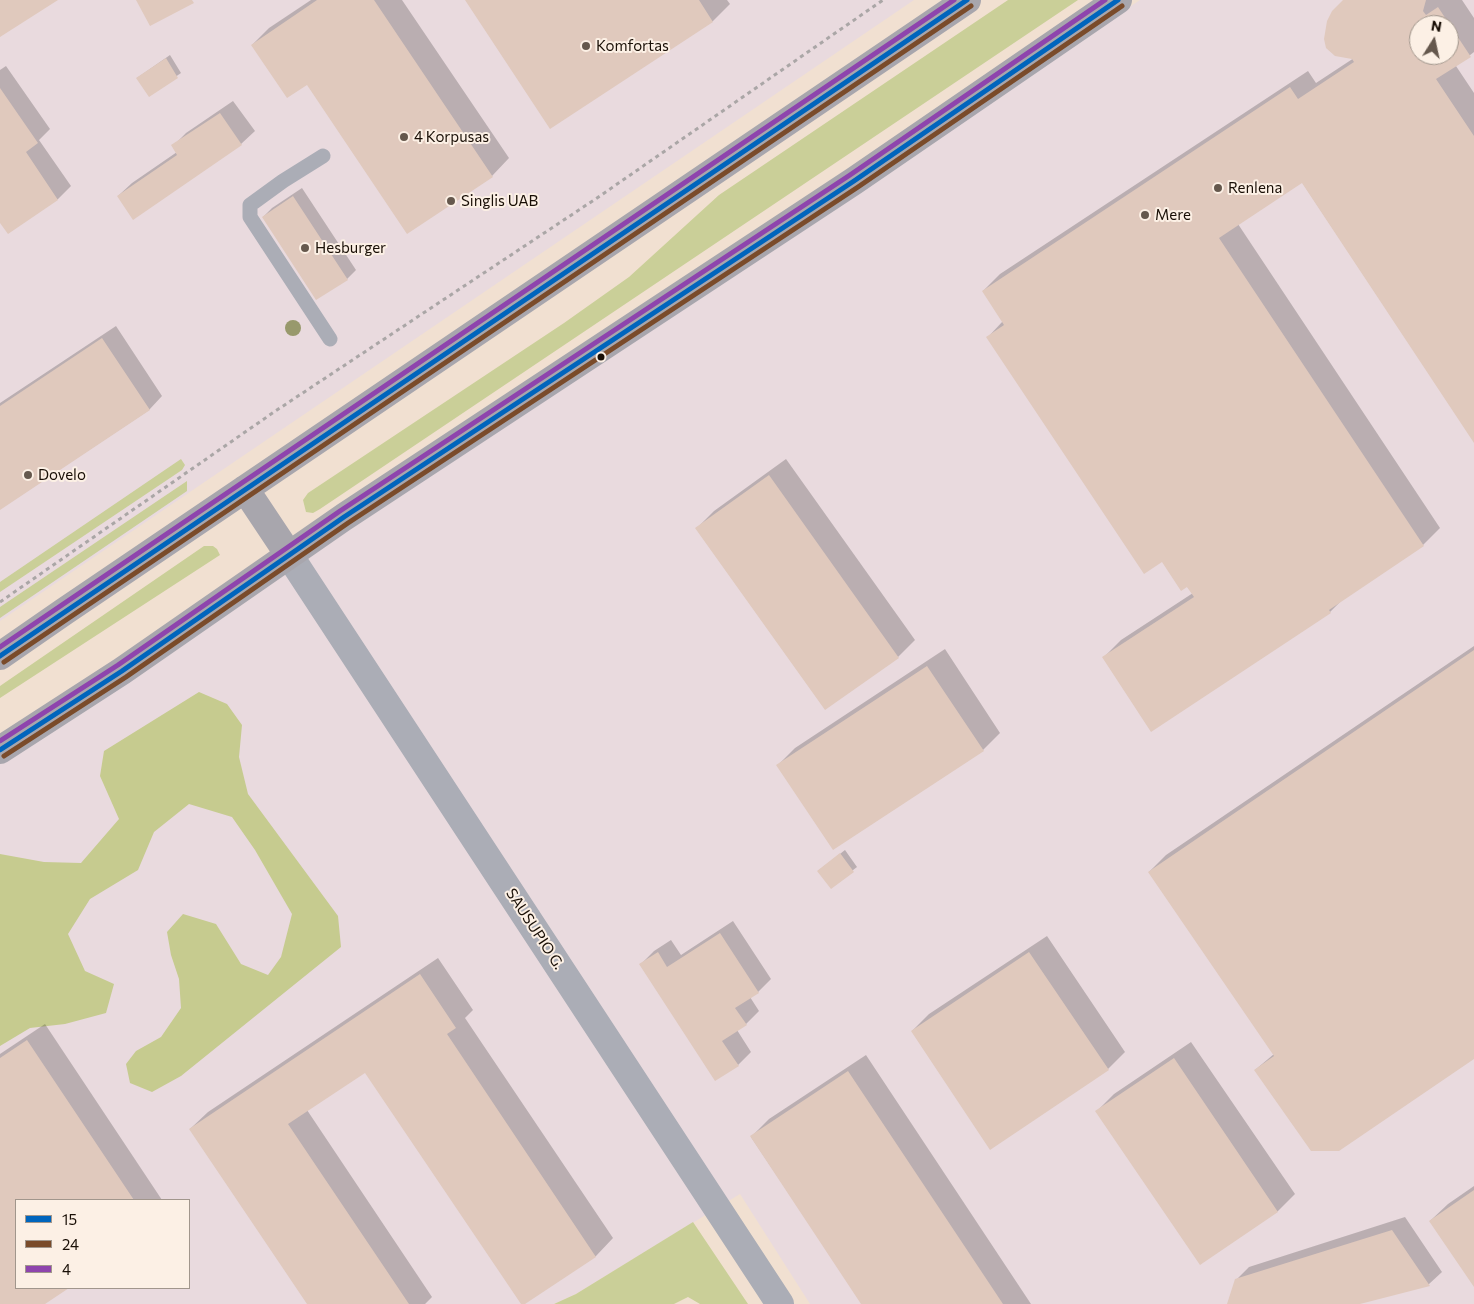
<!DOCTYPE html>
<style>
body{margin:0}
#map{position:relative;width:1474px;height:1304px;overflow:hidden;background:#f1e0d1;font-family:Commissioner,sans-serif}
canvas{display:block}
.legend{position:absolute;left:15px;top:1199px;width:175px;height:90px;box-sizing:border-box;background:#fcf0e5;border:1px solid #a1968c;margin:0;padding:6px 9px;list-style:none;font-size:15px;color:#190f06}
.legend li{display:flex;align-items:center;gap:10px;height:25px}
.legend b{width:25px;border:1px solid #a1968c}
.north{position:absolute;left:1409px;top:15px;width:50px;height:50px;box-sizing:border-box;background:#fcf0e5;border:1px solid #a1968c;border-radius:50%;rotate:10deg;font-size:14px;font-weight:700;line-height:20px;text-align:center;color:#190f06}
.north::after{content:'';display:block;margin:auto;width:18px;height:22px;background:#65584d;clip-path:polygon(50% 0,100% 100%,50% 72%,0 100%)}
</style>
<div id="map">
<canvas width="1474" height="1304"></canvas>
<ul class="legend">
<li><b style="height:6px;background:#0065bd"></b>15</li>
<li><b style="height:6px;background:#7a4b2a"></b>24</li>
<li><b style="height:6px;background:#8e44ad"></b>4</li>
</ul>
<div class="north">N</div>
</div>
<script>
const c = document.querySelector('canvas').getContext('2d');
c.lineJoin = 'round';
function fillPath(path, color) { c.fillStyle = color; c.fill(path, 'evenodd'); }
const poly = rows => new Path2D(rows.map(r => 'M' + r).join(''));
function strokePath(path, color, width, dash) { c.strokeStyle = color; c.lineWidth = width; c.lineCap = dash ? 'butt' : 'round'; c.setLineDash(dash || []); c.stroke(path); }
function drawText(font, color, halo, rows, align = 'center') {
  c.font = font + ' Commissioner,sans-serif'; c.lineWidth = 4; c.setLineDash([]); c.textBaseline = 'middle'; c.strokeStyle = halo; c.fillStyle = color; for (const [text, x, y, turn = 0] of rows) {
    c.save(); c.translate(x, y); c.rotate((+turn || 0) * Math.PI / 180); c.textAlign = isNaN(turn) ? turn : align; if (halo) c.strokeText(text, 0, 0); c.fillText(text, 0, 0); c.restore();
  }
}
const industrial = poly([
 [0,0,914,0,0,621],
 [1140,0,1474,0,1474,1304,810,1304,740,1194,576,1294,554,1304,0,1304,0,763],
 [1419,25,1449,25,1449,55,1419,55],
 [16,1200,189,1200,189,1288,16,1288]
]);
const green = poly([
 [1008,0,1078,0,320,509,313,513,306,512,303,500,308,493,564,323,629,277,719,195],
 [181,459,185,465,182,470,0,592,0,582],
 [187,481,187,491,0,618,0,607],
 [204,546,213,546,217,549,220,555,0,698,0,686],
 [693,1222,748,1304,700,1304,688,1297,674,1304,554,1304,576,1294]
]);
const forest = poly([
 [199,692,227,704,242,725,239,757,248,794,338,916,341,947,181,1076,152,1092,130,1083,126,1064,136,1051,161,1037,181,1008,179,979,171,955,167,932,183,914,216,924,241,964,268,975,281,957,292,914,255,850,232,817,189,804,154,832,138,870,90,899,68,934,85,971,114,984,106,1013,65,1024,30,1028,0,1046,0,854,44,862,81,863,119,819,100,776,104,751]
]);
const shadow = poly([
 [311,0,402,0,509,158,492,176,307,83,252,45,269,28],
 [466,0,727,0,730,4,713,21,550,127],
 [1344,0,1462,0,1474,18,1474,52,1456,66,1474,93,1474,441,1302,182,1238,224,1440,528,1423,545,1344,598,1330,612,1152,730,1104,657,1121,640,1193,593,1162,560,988,337,1003,321,983,291,1000,274,1308,71,1316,83,1354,58],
 [1419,25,1449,25,1449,55,1419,55],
 [170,55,181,73,149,95,137,78],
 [6,66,50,129,39,140,71,186,58,199,8,232,0,221,0,70],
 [233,101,255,131,241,144,118,196,132,183,177,152,173,146,186,133],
 [302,188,356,270,347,279,263,217,272,208],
 [116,326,162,396,149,410,0,509,0,403],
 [786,459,915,640,898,657,697,528,714,511],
 [1474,646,1474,1057,1255,1070,1274,1054,1149,872,1166,855],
 [945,649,1000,733,983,750,778,765,795,748],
 [845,850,857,867,831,887,818,871],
 [733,921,771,979,758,992,750,997,759,1011,746,1024,737,1030,751,1052,738,1065,641,964,654,951,671,940,681,955],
 [1047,936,1125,1052,1108,1069,912,1031,929,1014],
 [438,958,473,1010,465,1018,613,1238,596,1256,522,1304,366,1071,307,1110,432,1297,425,1304,308,1304,190,1129,208,1112],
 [45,1024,162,1200,16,1200,16,1288,67,1288,42,1304,0,1304,0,1054],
 [1191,1042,1295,1194,1278,1211,1200,1263,1097,1111,1114,1094],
 [866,1055,1031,1304,863,1304,751,1137,769,1119],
 [1474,1186,1474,1285,1430,1221,1448,1204],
 [1405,1217,1442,1272,1429,1284,1355,1304,1229,1304,1236,1280,1249,1267]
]);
const building = poly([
 [0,0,58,0,0,37],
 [136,0,192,0,194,3,150,26],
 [317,0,374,0,493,177,407,234,307,85,287,98,251,45],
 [465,0,699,0,713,22,550,129],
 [1343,0,1426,0,1423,11,1426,15,1438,7,1471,57,1436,79,1474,136,1474,443,1302,183,1219,238,1424,546,1329,610,1331,613,1151,732,1102,657,1194,597,1187,587,1181,591,1162,562,1144,574,986,337,1004,325,982,291,1290,87,1298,99,1354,62,1352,59,1335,56,1326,48,1324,39,1327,21,1332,11],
 [1419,25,1449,25,1449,55,1419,55],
 [166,58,178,78,149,97,136,78],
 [0,88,38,143,26,152,58,200,8,234,0,223],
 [220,113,242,145,133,220,117,196,177,155,171,145],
 [293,196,348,280,316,300,262,217],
 [102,338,150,410,0,510,0,406],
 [769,475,899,658,825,710,695,528],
 [1474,650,1474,1059,1339,1151,1311,1151,1254,1070,1274,1056,1148,872],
 [927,666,984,751,833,850,776,765],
 [840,853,854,872,831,889,817,871],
 [720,933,759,993,735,1008,747,1025,722,1041,739,1066,715,1081,639,964,658,952,667,967],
 [1029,952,1109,1070,990,1150,911,1031],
 [420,974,456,1028,447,1034,596,1257,525,1304,521,1304,365,1073,288,1124,409,1304,307,1304,189,1129],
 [27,1040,134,1200,16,1200,16,1288,69,1288,45,1304,0,1304,0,1058],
 [1174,1058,1278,1212,1200,1265,1095,1111],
 [848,1071,1003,1304,861,1304,750,1136],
 [1474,1190,1474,1287,1429,1221],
 [1392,1230,1430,1286,1360,1304,1227,1304,1235,1279]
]);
const path = poly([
 [0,602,274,412,597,198,883,0]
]);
const service = poly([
 [323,156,283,181,250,205,250,217,330,339]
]);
const minor = poly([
 [289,555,780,1304]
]);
const trunk = poly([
 [245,489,289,555],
 [0,656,65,611,967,0],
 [0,750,122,671,344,517,854,181,1118,0]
]);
const bus1 = poly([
 [0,656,967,0],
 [0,750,122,671,344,517,854,181,1118,0]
]);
const bus2 = poly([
 [4,662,971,6],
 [4,756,126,677,348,523,858,187,1122,6]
]);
const bus3 = poly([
 [0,647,954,0],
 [0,741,118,665,340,511,850,175,1105,0]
]);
const trees = [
 [293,328]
];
const markers = [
 [586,46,5,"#65584d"],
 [404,137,5,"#65584d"],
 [1218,188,5,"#65584d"],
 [451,201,5,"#65584d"],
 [1145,215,5,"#65584d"],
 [305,248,5,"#65584d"],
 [601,357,4.5,"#190f06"],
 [28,475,5,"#65584d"]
];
const poiNames = [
 ["Komfortas",596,46],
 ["4 Korpusas",414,137],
 ["Renlena",1228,188],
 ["Singlis UAB",461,201],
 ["Mere",1155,215],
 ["Hesburger",315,248],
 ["Dovelo",38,475]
];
const streetNames = [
 ["SAUSUPIO G.",535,929,57]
];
fillPath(industrial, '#e9dade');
fillPath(green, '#cacf98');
fillPath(forest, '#c6cb8f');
fillPath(shadow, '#0003');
fillPath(building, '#e0c9bd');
strokePath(path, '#aaa6a6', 3, [4, 4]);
strokePath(service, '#abadb6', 15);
strokePath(minor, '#abadb6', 28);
strokePath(trunk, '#a8a6ad', 28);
strokePath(bus1, '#0065bd', 5);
strokePath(bus2, '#7a4b2a', 5);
strokePath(bus3, '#8e44ad', 5);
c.fillStyle = '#98996c';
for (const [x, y] of trees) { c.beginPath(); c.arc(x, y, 8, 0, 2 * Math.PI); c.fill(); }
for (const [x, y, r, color] of markers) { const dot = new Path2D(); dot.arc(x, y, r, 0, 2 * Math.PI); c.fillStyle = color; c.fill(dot); strokePath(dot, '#fcf0e5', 2); }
drawText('15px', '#190f06', '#fcf0e5', poiNames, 'left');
drawText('15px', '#190f06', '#fcf0e5', streetNames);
</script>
